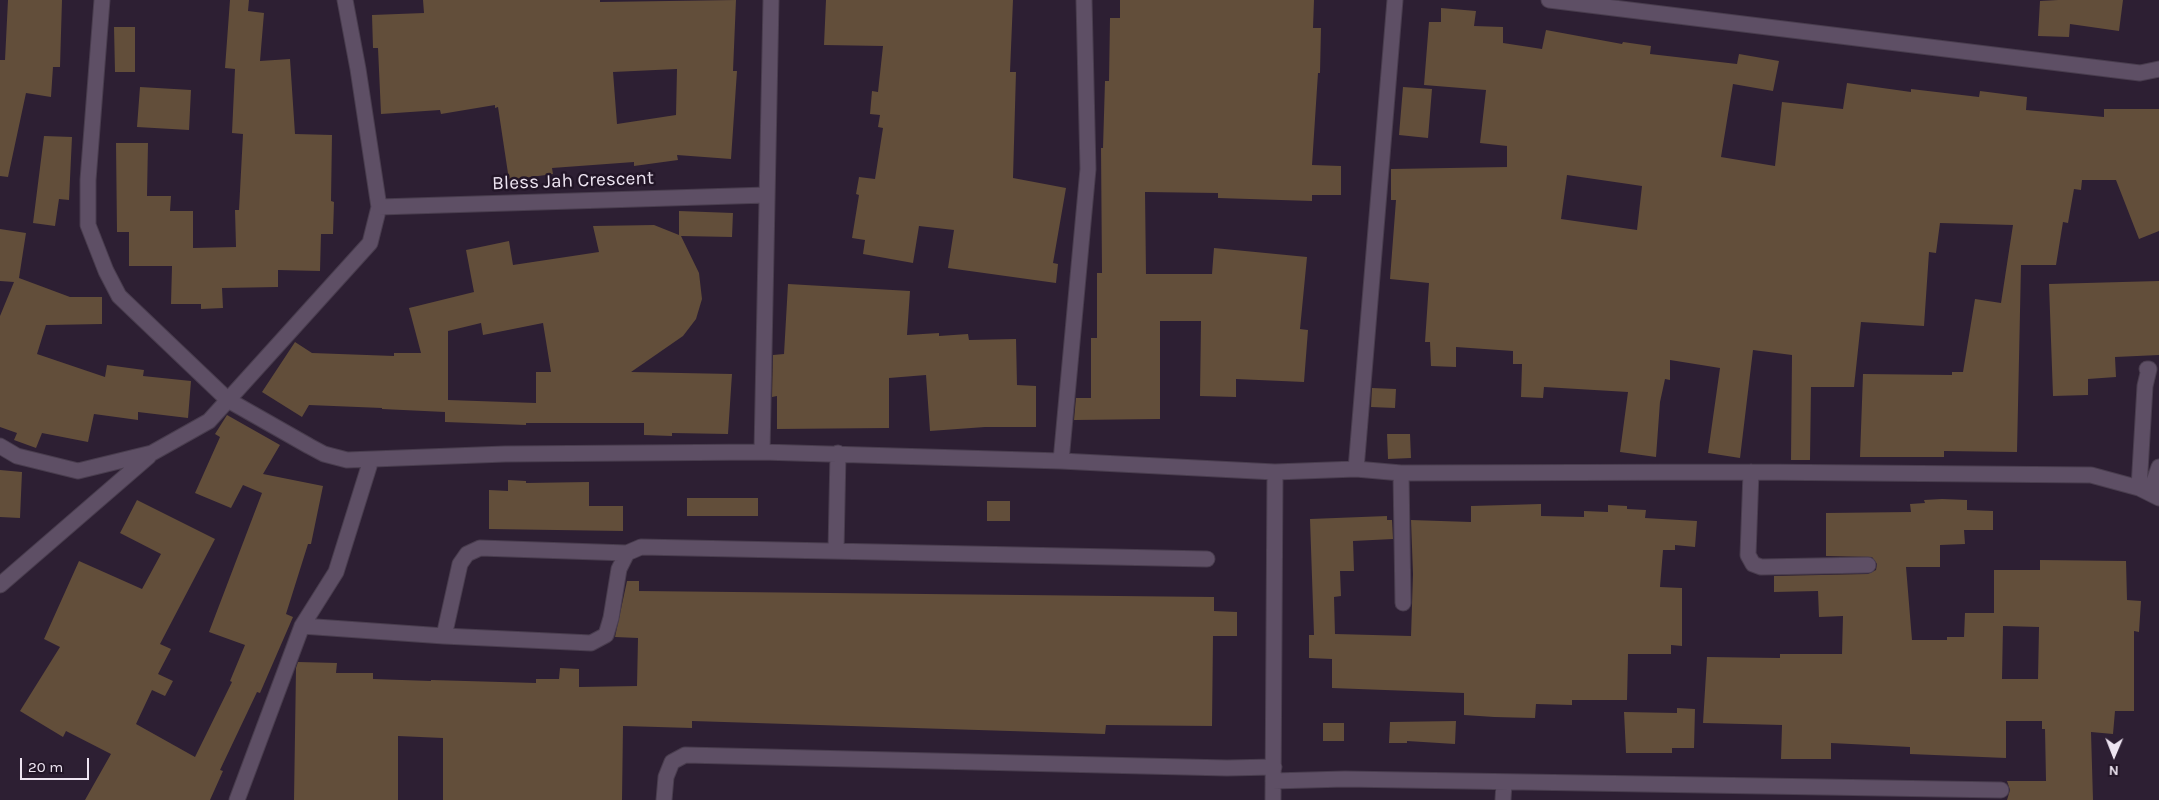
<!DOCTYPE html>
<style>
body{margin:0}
#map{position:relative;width:2159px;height:800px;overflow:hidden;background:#2d1f33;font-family:Karla,sans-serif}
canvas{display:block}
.north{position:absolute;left:2089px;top:730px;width:50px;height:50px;-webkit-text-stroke:4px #231628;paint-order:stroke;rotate:181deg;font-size:14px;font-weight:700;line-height:20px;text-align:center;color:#eee5f2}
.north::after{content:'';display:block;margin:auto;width:18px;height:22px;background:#eee5f2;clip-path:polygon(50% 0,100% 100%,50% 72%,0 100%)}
.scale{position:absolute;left:20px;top:758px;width:69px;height:22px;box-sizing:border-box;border:2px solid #eee5f2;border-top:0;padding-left:6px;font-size:15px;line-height:18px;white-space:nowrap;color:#eee5f2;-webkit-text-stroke:4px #231628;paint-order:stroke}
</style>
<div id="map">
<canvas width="2159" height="800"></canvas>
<div class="north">N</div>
<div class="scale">20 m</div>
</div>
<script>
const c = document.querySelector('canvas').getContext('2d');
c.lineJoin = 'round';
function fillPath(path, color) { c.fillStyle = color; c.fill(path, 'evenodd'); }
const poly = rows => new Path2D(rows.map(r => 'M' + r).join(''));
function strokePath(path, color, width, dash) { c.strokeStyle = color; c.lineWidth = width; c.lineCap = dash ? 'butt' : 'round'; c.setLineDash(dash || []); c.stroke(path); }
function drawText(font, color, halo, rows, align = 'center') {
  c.font = font + ' Karla,sans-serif'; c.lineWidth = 5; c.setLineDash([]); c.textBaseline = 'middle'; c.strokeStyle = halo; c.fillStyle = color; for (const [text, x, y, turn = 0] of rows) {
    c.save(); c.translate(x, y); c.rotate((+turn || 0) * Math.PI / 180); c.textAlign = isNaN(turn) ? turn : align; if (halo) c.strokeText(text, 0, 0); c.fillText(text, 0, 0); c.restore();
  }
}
const building = poly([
 [8,0,62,0,60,67,53,67,51,97,26,93,8,177,0,176,0,60,5,60],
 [230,0,249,0,248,11,264,13,260,61,290,59,295,134,332,135,331,201,334,202,333,234,321,234,320,271,278,270,278,287,222,288,223,308,201,309,201,304,171,304,172,266,129,266,129,232,117,232,116,143,148,143,147,196,171,196,170,211,193,211,193,248,236,247,235,210,239,210,243,134,232,133,235,69,225,68],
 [423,0,600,0,600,2,736,0,733,71,737,71,731,159,677,155,678,160,634,166,634,162,552,168,553,174,509,180,498,107,495,108,495,105,441,114,440,110,381,114,378,48,373,48,372,15,424,13],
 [677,69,676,115,617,124,613,72],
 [826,0,1013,0,1010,72,1016,72,1013,178,1066,188,1053,263,1058,264,1056,283,948,268,954,230,919,226,913,263,863,254,865,240,852,238,859,195,856,194,859,177,875,179,883,128,878,127,880,115,870,114,872,91,878,92,883,46,824,45],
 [1120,0,1314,0,1313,28,1321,28,1320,73,1318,73,1312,165,1341,166,1341,195,1312,195,1312,201,1218,198,1218,193,1145,192,1146,274,1212,274,1214,248,1307,257,1300,329,1308,330,1304,382,1236,379,1236,397,1200,396,1201,321,1160,321,1160,419,1074,420,1076,398,1091,398,1091,338,1097,338,1097,273,1102,273,1101,148,1103,148,1105,81,1109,81,1110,18,1120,18],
 [2058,0,2123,0,2119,31,2070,24,2069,37,2038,36,2040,1],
 [1441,8,1476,11,1474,26,1503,27,1503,43,1542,49,1546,30,1622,44,1623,42,1651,46,1650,54,1737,64,1739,54,1779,61,1773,91,1733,84,1721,157,1775,166,1782,102,1843,109,1847,83,1911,92,1911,89,1979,97,1980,91,2027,97,2026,110,2104,117,2104,109,2159,109,2159,231,2139,239,2116,180,2082,180,2081,190,2074,189,2068,223,2063,222,2056,265,2021,265,2017,452,1944,451,1944,457,1860,457,1863,374,1952,375,1952,372,1963,372,1975,299,2001,303,2013,225,1940,223,1936,253,1929,252,1924,326,1861,322,1854,387,1811,387,1810,460,1791,460,1792,355,1753,350,1740,458,1708,453,1720,368,1670,360,1670,380,1665,379,1660,402,1656,457,1620,452,1628,392,1544,387,1543,398,1521,397,1522,364,1513,364,1513,351,1456,347,1456,367,1431,366,1430,342,1425,342,1429,283,1390,279,1396,200,1391,200,1391,169,1507,167,1507,146,1480,143,1486,90,1424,85,1429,22,1441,22],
 [1567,175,1642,186,1637,230,1561,219],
 [114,27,135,27,135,72,115,72],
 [140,87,191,90,189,130,137,127],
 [1403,87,1432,89,1428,138,1399,135],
 [44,136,72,137,69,200,59,199,55,226,33,223],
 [679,211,733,213,732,237,681,236,699,273,702,299,696,319,683,336,631,372,732,374,728,434,672,433,672,436,644,435,644,423,526,423,526,425,445,422,445,412,382,409,382,408,309,405,302,417,262,392,295,342,312,353,394,356,394,353,421,353,409,308,474,292,466,250,509,241,513,265,599,252,593,226,654,225,679,235],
 [481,323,483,335,543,323,551,372,536,372,536,403,448,400,448,331],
 [0,229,26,233,19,278,70,297,102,297,102,324,46,325,37,354,105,377,107,365,144,370,143,376,191,381,188,418,138,412,138,420,94,414,88,442,42,433,36,448,14,440,17,433,0,427,0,316,14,282,0,281],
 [2159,281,2159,355,2115,357,2116,377,2088,379,2088,395,2053,396,2049,284],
 [788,284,910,291,907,335,939,333,939,336,968,334,969,340,1016,339,1017,385,1036,386,1036,427,985,427,930,431,926,375,889,378,889,428,777,429,777,396,772,397,773,355,784,354],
 [1372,388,1396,389,1395,408,1371,407],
 [227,415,280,445,263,474,323,486,311,544,308,544,286,614,293,617,260,693,257,692,220,770,223,771,210,800,85,800,111,754,66,731,63,737,20,711,60,647,44,639,79,561,142,589,161,554,120,533,137,500,215,539,160,644,171,649,158,674,173,681,165,696,152,690,136,724,195,757,232,682,230,681,245,645,209,632,262,493,243,485,231,508,195,493,220,437,215,434],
 [1387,434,1410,434,1411,458,1388,459],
 [0,470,22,472,20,518,0,517],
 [508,480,526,481,526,483,589,482,589,506,623,506,623,531,489,529,489,490,508,491],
 [687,498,758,498,758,516,687,516],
 [1942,499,1967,500,1967,510,1993,511,1993,530,1964,530,1965,544,1940,545,1940,567,1906,567,1912,640,1947,640,1947,637,1964,637,1965,613,1994,613,1994,570,2040,570,2040,560,2126,561,2127,600,2141,601,2139,632,2134,631,2134,711,2115,711,2113,734,2091,732,2093,800,2007,800,2010,790,2007,781,2046,781,2045,729,2042,729,2042,721,2006,721,2006,758,1910,754,1910,747,1831,743,1831,759,1781,759,1782,725,1703,723,1707,657,1780,658,1780,654,1842,654,1843,616,1819,617,1818,591,1774,592,1774,576,1868,574,1876,570,1877,564,1872,557,1826,556,1826,513,1911,512,1910,504,1925,503,1924,500],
 [2003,626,2039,627,2038,679,2002,679],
 [987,501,1010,501,1010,521,987,521],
 [1541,504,1541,516,1584,517,1584,511,1608,512,1608,505,1627,506,1627,509,1646,510,1645,518,1697,521,1695,547,1675,545,1675,550,1663,550,1660,587,1682,588,1682,646,1671,645,1671,654,1628,654,1627,700,1572,700,1572,705,1536,704,1535,718,1494,717,1464,715,1464,693,1332,688,1332,659,1309,658,1309,635,1314,635,1310,519,1387,516,1387,520,1392,520,1393,539,1353,541,1354,571,1340,571,1341,596,1334,597,1335,634,1411,636,1413,574,1411,520,1471,522,1471,506],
 [627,581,639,581,639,591,1214,597,1214,611,1237,612,1237,636,1213,636,1212,726,1106,725,1105,734,692,721,692,728,623,726,622,800,443,800,443,738,398,736,398,800,294,800,296,668,298,662,337,663,336,673,373,673,373,679,431,681,431,680,536,683,536,679,559,679,560,668,579,669,579,687,637,686,638,638,615,637],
 [1677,708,1695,709,1694,748,1672,748,1672,753,1626,753,1624,712,1677,713],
 [1456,721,1455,744,1407,741,1407,743,1389,743,1390,722],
 [1323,723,1344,723,1344,741,1323,741]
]);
const minor = poly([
 [102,0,88,180,88,225,106,271,119,296,228,400,309,446,324,454,347,460,505,454,762,452,1061,461,1275,472,1356,469,1401,473,1751,472,2091,475,2139,488,2159,498],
 [1549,0,2140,73,2159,69],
 [379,207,767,195],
 [0,446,17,456,78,471,152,453,209,421,370,243,379,207,358,69,345,0],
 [762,452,771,0],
 [1061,461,1088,169,1084,0],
 [1356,469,1395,0],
 [1751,472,1748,555,1753,564,1761,567,1868,565],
 [1401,473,1403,603],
 [2139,488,2145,386,2149,369,2147,369],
 [2150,493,2159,467],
 [836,551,838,453],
 [0,585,149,456],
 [302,626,444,636,591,643,606,635,611,618,619,569,627,553,641,547,1207,559],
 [444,636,460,564,467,554,480,548,627,553],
 [1273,781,1345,779,2001,790],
 [237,800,302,626,336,572,371,460],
 [664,800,666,777,672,762,685,755,1227,768,1274,767],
 [1273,800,1275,472],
 [1503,800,1504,783]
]);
const streetNames = [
 ["Bless Jah Crescent",573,181,-2]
];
fillPath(building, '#624e3a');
strokePath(minor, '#493d4e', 17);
strokePath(minor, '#5e4f65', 15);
drawText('19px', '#eee5f2', '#231628', streetNames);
</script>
